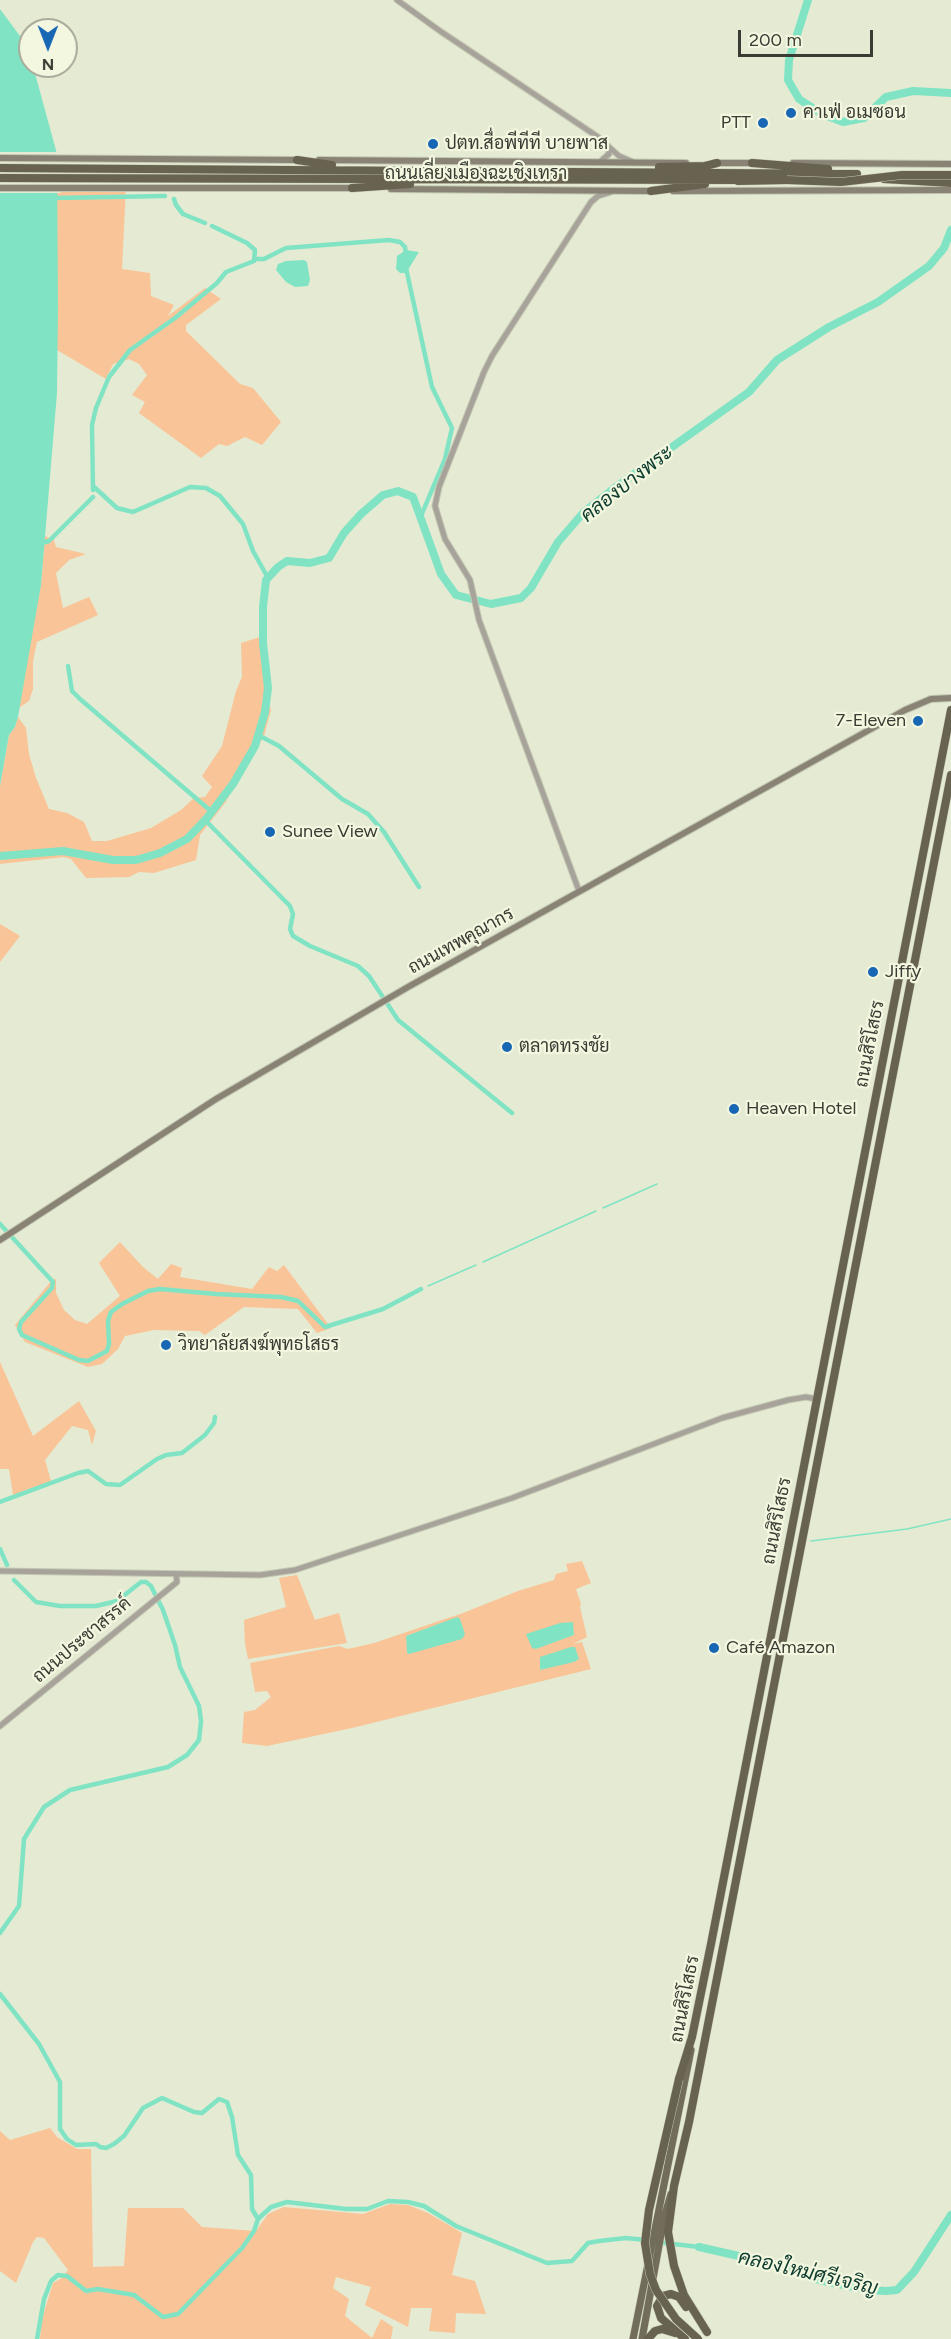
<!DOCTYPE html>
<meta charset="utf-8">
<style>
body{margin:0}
#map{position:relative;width:951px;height:2339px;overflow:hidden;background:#e5ead2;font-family:Figtree,sans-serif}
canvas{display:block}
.north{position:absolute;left:18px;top:18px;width:60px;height:60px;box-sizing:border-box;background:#f3f7e0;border:2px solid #a9ac9a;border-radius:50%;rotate:180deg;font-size:16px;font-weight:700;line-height:24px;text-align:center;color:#3a3b32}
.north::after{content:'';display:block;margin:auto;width:21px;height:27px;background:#1767b5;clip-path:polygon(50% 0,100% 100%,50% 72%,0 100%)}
.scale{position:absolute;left:738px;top:30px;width:135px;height:27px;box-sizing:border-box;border:3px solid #3a3b32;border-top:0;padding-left:8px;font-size:18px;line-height:21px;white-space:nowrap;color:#3a3b32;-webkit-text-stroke:4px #f3f7e0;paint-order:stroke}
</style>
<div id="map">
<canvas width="951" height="2339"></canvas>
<div class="north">N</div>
<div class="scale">200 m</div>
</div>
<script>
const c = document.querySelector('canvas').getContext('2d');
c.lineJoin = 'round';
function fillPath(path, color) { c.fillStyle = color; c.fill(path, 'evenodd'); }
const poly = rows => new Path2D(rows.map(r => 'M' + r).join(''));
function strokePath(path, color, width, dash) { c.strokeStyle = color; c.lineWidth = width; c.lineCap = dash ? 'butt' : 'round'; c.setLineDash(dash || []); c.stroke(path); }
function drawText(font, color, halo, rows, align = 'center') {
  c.font = font + ' Figtree,Sarabun,sans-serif'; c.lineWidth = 4.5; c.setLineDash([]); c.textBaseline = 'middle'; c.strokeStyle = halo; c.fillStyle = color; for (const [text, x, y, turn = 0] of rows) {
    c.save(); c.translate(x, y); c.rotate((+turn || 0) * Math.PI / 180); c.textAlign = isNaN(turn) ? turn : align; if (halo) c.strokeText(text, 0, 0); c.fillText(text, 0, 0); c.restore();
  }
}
const green = poly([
 [57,184,126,186,122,269,150,273,151,296,174,305,168,316,205,288,221,299,186,325,186,331,240,384,253,388,281,422,262,445,245,437,227,446,219,444,201,458,139,413,145,402,132,395,147,375,139,364,129,359,113,364,106,379,57,350],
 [45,536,54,540,56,547,86,554,69,560,56,573,63,608,89,597,98,615,37,642,33,661,33,689,29,701,17,709,41,585],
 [260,637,266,691,271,710,264,736,225,803,200,835,196,860,154,873,139,872,129,877,86,878,71,859,64,857,0,864,0,786,9,735,15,727,18,717,26,728,29,754,36,778,49,809,67,813,84,822,92,841,107,841,151,828,181,810,194,798,205,797,212,787,202,776,222,746,236,691,242,677,241,643],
 [0,924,20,936,0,962],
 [120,1242,143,1267,158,1279,171,1264,182,1268,180,1277,252,1289,269,1267,277,1271,284,1265,331,1328,317,1333,298,1309,244,1307,205,1335,199,1331,154,1330,125,1336,118,1349,102,1364,88,1367,25,1342,15,1325,52,1280,56,1279,56,1293,64,1310,75,1320,87,1324,120,1296,99,1263],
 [0,1362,33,1436,79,1401,96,1431,92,1445,88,1430,72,1426,45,1460,51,1481,13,1495,9,1469,0,1469],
 [582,1561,591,1583,576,1589,581,1604,580,1607,587,1637,573,1644,582,1642,591,1669,352,1728,267,1746,242,1743,244,1712,255,1710,271,1697,267,1691,255,1692,250,1663,339,1646,348,1649,374,1643,463,1613,518,1591,554,1580,556,1574,568,1571,566,1564],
 [297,1575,315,1620,339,1613,347,1643,248,1659,245,1644,244,1620,286,1607,279,1578],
 [50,2128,57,2137,77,2149,91,2149,93,2267,124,2266,128,2208,183,2208,202,2227,256,2231,268,2214,284,2207,363,2214,390,2204,408,2205,428,2213,462,2233,452,2275,475,2281,486,2314,456,2313,455,2333,429,2331,432,2308,411,2308,408,2327,365,2305,371,2287,336,2277,333,2288,349,2299,345,2316,372,2338,381,2319,393,2327,391,2339,40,2339,42,2319,53,2283,62,2278,68,2270,44,2238,37,2237,33,2242,16,2283,0,2271,0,2131,10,2140]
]);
const water = poly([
 [0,9,20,36,30,57,30,66,33,66,57,154,58,309,57,393,41,585,18,717,15,727,9,735,0,786],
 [406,250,419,252,406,273,400,273,396,269,397,256],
 [304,260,307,262,310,280,308,286,295,287,286,282,276,270,278,264,286,261],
 [457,1617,460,1619,465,1634,462,1639,409,1654,407,1653,406,1636],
 [573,1622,574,1635,536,1649,532,1648,526,1634,560,1623],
 [571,1647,575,1647,579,1659,574,1662,540,1670,540,1657]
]);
const pier = poly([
 [0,152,60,152,61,193,0,193]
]);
const stream = poly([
 [603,1208,657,1184],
 [483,1262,596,1211],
 [428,1286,476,1265],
 [811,1541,907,1529,951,1519]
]);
const canal = poly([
 [54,198,165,196],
 [174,199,176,205,183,214,205,223],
 [254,259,264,259,286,248,389,240,400,242,405,247,406,257],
 [406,268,432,387,452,428,445,459,421,516],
 [93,486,117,508,133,512,190,487,206,488,220,496,243,524,253,551,268,578],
 [93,490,92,425,96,408,109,377,130,350,175,318,217,283,226,272,254,261,255,250,247,243,212,226],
 [39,544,49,541,93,497],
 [68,666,72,691,80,699,212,812],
 [258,735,279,746,342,799,368,814,384,832,419,887],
 [205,820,290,906,293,914,290,929,293,936,310,946,358,966,369,976,398,1020,512,1113],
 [0,1224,53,1282,52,1288,21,1322,19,1329,22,1335,79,1360,88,1361,107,1351,109,1344,108,1321,111,1312,122,1304,148,1291,160,1289,216,1294,281,1297,298,1301,325,1327,383,1309,421,1289],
 [0,1502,78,1473,88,1471,106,1484,120,1485,157,1459,166,1455,182,1453,205,1435,214,1423,215,1417],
 [0,1549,7,1565],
 [0,1933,19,1906,24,1839,44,1807,70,1790,168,1767,187,1755,199,1740,201,1721,199,1706,180,1667,175,1645,163,1610,151,1586,146,1582,141,1582,117,1601,96,1606,60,1606,36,1602,14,1580],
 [0,1994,39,2044,60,2082,60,2129,67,2139,76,2145,96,2144,100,2147,106,2148,114,2144,124,2136,143,2108,162,2098,194,2112,202,2113,219,2099,227,2102,232,2117,238,2155,251,2175,252,2209,258,2219,254,2231,242,2248,178,2314,163,2317,134,2295,98,2289,86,2291,67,2276,58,2275,51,2281,44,2299,37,2339],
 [258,2219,271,2207,287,2202,346,2209,367,2209,388,2201,408,2202,424,2206,456,2226,547,2263,572,2261,588,2243,599,2241,626,2238,646,2240],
 [657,2242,699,2247]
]);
const river = poly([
 [808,0,789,60,788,80,799,99,822,114,843,122,864,118,886,97,913,91,951,93],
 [0,856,63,851,113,860,136,860,160,853,187,839,207,818,233,784,255,746,265,712,268,688,263,643,263,607,266,580,278,567,287,561,310,563,329,558,344,533,361,514,383,495,398,491,413,497,441,574,456,595,491,604,521,598,531,588,558,542,583,513,616,487,749,392,777,360,829,327,878,302,929,266,944,248,951,230],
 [699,2247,761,2261,819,2280,868,2290,886,2291,897,2290,914,2272,951,2215]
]);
const tertiary = poly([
 [397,0,440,31,598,137,619,156,633,162],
 [601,161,609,154,608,146],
 [579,891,479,620,470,580,445,539,435,506,439,487,484,372,492,356,591,202,598,196,611,192],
 [0,1571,260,1575,295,1570,512,1498,722,1418,788,1400,806,1397,816,1399],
 [0,1726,177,1582,176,1574]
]);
const secondary = poly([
 [0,158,299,160],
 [319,160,686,163],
 [715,163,755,163],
 [793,163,951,164],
 [0,188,356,188],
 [391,189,653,191],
 [673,191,951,190],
 [0,1240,216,1099,408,987,905,710,931,699,951,698]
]);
const primary = poly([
 [633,2339,691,2050],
 [642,2339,664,2218,671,2194]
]);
const trunk = poly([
 [297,160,332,165],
 [752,163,828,169],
 [659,167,705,166,717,163],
 [0,168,857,174],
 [0,178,741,180],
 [884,179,951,183],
 [738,181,787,180],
 [352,188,410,184],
 [651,191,705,184],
 [679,2079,692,2037,711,1944,951,710],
 [707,2332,684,2295,674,2266,668,2232,674,2186,689,2122,951,775],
 [648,2339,655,2331,662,2329,675,2333],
 [685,2339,661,2318,657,2306,663,2296,671,2294,679,2297,686,2307]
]);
const trunkBridge = poly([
 [787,180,841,182,902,175,951,175],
 [679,2079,649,2210,645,2243,650,2274,656,2290,676,2319,698,2339]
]);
const markers = [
 [791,113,6,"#1767b5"],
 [763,123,6,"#1767b5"],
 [433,144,6,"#1767b5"],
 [918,721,6,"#1767b5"],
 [270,832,6,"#1767b5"],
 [873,972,6,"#1767b5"],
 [507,1047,6,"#1767b5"],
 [734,1109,6,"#1767b5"],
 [166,1345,6,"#1767b5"],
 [714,1648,6,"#1767b5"]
];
const poiNames = [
 ["คาเฟ่ อเมซอน",803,113],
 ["PTT",751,123,"right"],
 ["ปตท.สื่อพีทีที บายพาส",445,144],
 ["7-Eleven",906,721,"right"],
 ["Sunee View",282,832],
 ["Jiffy",885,972],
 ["ตลาดทรงชัย",519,1047],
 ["Heaven Hotel",746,1109],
 ["วิทยาลัยสงฆ์พุทธโสธร",178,1345],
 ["Café Amazon",726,1648]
];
const streetNames = [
 ["ถนนเลี่ยงเมืองฉะเชิงเทรา",476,174],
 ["ถนนเทพคุณากร",461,941,-29],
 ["ถนนสิริโสธร",870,1044,-79],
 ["ถนนสิริโสธร",777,1521,-79],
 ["ถนนประชาสรรค์",82,1640,-40],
 ["ถนนสิริโสธร",685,1999,-79]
];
const waterNames = [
 ["คลองบางพระ",627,484,-38],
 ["คลองใหม่ศรีเจริญ",808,2273,13]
];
fillPath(green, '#f9c497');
fillPath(water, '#80e4c4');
fillPath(pier, '#e5ead2');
strokePath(stream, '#80e4c4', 1.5);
strokePath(canal, '#80e4c4', 4.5);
strokePath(river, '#80e4c4', 8);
strokePath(tertiary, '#c3c7b2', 7);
strokePath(secondary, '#c3c7b2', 8);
strokePath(primary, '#c3c7b2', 8);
strokePath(trunk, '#c3c7b2', 9);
strokePath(tertiary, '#a7a39a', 5);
strokePath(secondary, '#888375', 6);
strokePath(primary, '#726c5b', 7);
strokePath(trunk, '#686250', 8);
strokePath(trunkBridge, '#c3c7b2', 9, []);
strokePath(trunkBridge, '#686250', 8);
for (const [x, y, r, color] of markers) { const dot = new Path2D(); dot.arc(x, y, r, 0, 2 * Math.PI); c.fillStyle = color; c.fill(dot); strokePath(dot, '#f3f7e0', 2); }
drawText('18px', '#3a3b32', '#f3f7e0', poiNames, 'left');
drawText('18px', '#3a3b32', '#f3f7e0', streetNames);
drawText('italic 20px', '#0d3b2e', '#f3f7e0', waterNames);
</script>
